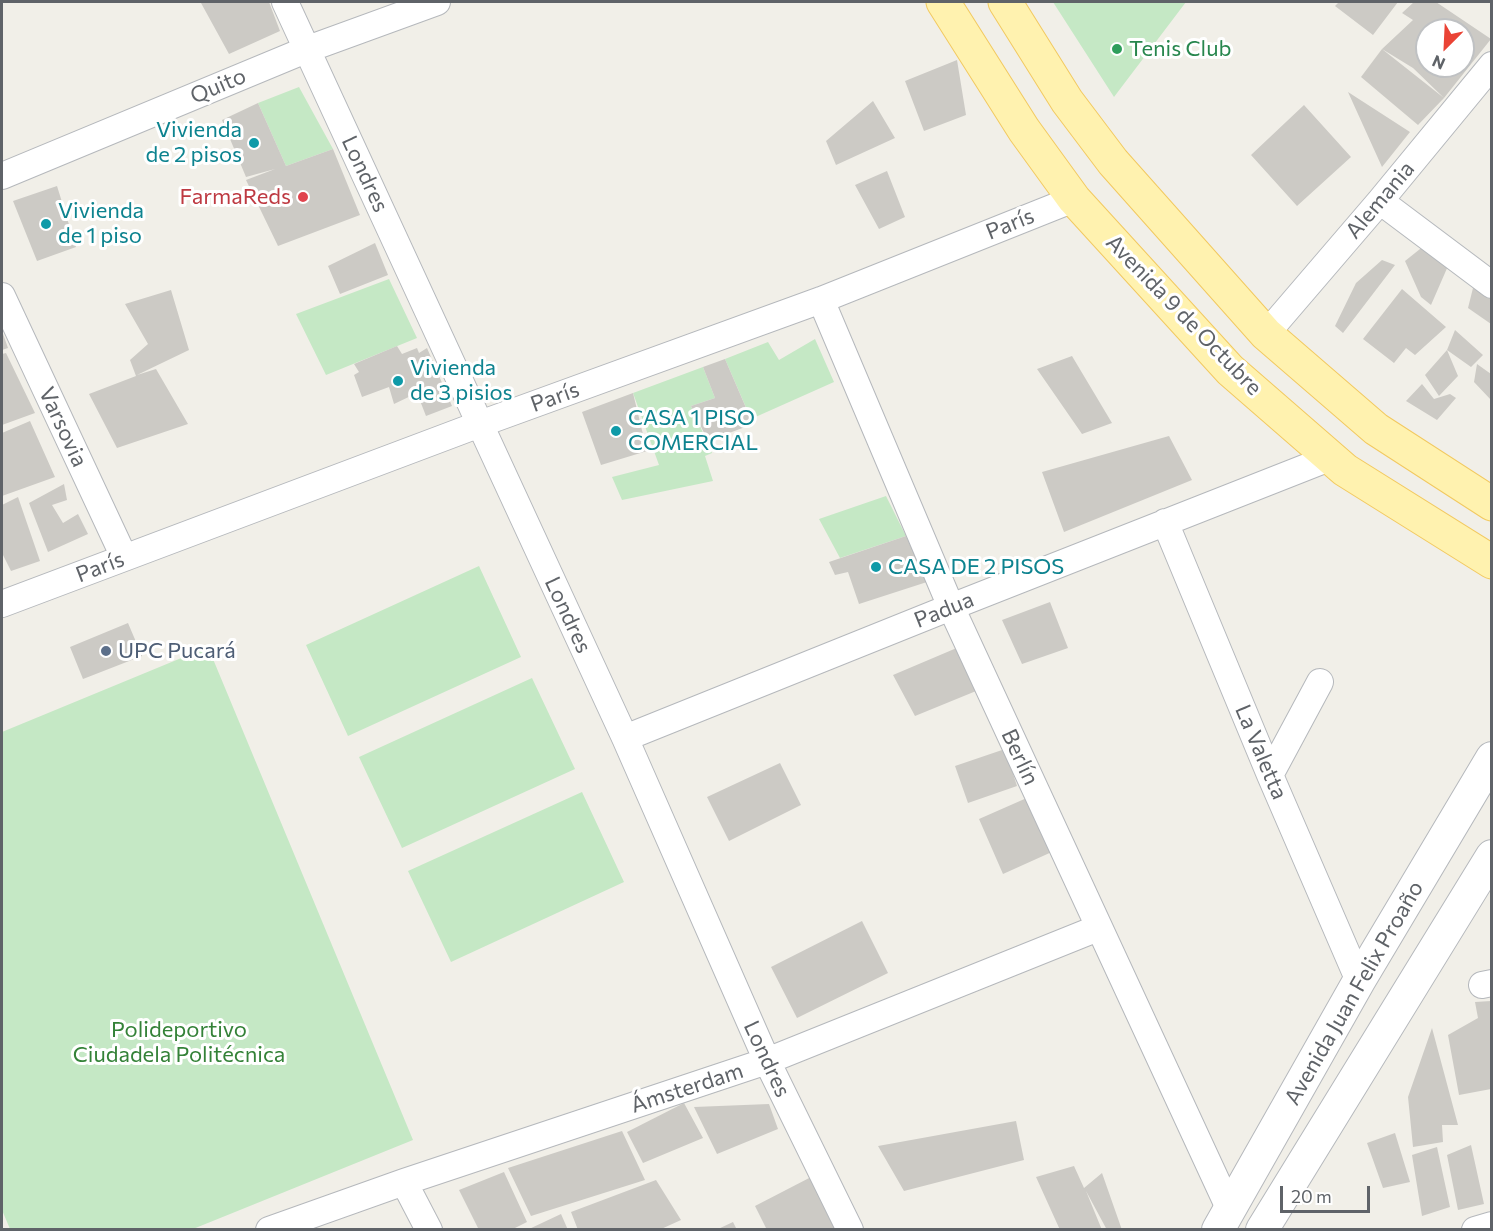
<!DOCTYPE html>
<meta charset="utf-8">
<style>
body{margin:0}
#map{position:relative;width:1493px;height:1231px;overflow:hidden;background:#f1efe8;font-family:Commissioner,sans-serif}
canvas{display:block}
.frame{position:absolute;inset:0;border:3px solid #5f6368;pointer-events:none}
.north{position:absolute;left:1415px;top:18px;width:60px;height:60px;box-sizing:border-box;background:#fff;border:2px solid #bfc1c3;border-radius:50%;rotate:204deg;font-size:16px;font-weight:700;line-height:24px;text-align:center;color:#5f6368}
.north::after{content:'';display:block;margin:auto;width:21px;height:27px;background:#ea4335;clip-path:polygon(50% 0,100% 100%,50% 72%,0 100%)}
.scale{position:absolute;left:1280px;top:1186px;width:90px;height:27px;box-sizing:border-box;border:3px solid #5f6368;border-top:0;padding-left:8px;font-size:18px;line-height:21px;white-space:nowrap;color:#5f6368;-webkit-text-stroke:4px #fff;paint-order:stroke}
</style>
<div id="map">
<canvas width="1493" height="1231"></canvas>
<div class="frame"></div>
<div class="north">N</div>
<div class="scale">20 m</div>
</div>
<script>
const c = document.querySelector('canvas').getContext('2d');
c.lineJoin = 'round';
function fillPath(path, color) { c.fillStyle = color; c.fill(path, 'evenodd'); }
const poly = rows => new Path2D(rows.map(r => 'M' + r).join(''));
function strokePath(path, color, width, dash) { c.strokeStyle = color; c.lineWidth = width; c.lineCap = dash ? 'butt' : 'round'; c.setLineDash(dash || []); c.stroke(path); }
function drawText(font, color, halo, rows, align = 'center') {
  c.font = font + ' Commissioner,sans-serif'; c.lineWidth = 6; c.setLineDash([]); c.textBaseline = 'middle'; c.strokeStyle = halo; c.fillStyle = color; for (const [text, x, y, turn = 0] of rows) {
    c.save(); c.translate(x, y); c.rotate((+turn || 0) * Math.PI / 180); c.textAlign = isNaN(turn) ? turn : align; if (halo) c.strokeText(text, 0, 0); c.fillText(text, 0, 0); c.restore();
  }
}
const green = poly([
 [1053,2,1186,2,1114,97],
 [299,87,333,149,286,166,258,103],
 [389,279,417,338,326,375,296,314],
 [815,339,834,382,751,419,725,359,768,342,779,360],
 [703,367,715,398,691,406,712,453,705,456,713,481,622,500,612,477,659,465,633,393],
 [886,496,906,536,840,558,819,519],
 [479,566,521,657,348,736,306,645],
 [208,647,413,1140,193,1229,10,1229,2,1210,2,732],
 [532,678,575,769,402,848,359,757],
 [582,792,624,882,451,962,408,871]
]);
const building = poly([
 [205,2,269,2,280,31,229,54,201,3],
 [1339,2,1398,2,1373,35,1335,6],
 [1414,2,1436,2,1491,39,1444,98,1418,125,1361,77,1382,49,1444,98,1413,68,1382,49,1413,20,1402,13],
 [1427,30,1463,30,1463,66,1427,66],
 [957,60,966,115,924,131,905,81],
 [1348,92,1410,132,1382,167],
 [873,101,895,138,836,165,826,141],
 [258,103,286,166,333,149,360,215,278,246,246,180,275,169,246,177,222,120],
 [1304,105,1351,157,1297,206,1251,155],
 [887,171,905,217,879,229,855,185],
 [57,186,76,247,37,261,13,201],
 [375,243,388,275,340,294,328,266],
 [1425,245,1448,266,1431,305,1421,297,1405,261],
 [1382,260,1395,265,1343,333,1335,326,1356,283],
 [1475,280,1491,294,1491,324,1468,308],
 [1402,289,1446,327,1415,355,1406,348,1394,363,1363,339],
 [171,290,189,350,137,375,156,369,188,424,117,448,89,394,136,376,130,360,148,344,125,304],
 [1455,330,1483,355,1471,367,1447,350],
 [2,331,8,348,2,350],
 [397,346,402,354,417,348,419,353,427,348,452,406,426,416,417,393,394,404,389,387,362,397,354,375,359,372,354,364],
 [1447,350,1458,376,1439,396,1425,375],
 [6,353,35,413,2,425,2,354],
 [1072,356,1112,423,1082,434,1037,369],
 [725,359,753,424,708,441,691,406,715,398,703,367],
 [1477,364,1491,374,1491,400,1474,382],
 [1422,384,1434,399,1450,394,1456,398,1437,420,1406,401],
 [633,393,647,451,601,465,582,412],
 [30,421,55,477,2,496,2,433],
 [1169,436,1192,480,1064,532,1042,472],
 [64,484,67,500,52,505,63,523,78,514,88,534,48,552,29,503],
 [18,497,40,561,11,571,2,553,2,505],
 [906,536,927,582,859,604,848,572,835,575,829,562],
 [1050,602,1068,648,1022,664,1002,620],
 [128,623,142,656,83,679,70,647],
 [959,647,981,689,915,716,893,675],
 [1005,749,1017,786,968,803,955,766],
 [780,763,801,805,729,841,707,797],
 [1029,797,1054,851,1003,874,979,819],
 [862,921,888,973,797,1018,771,967],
 [1491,1001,1491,1089,1459,1095,1448,1035,1478,1018,1475,1002],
 [1432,1028,1458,1125,1442,1125,1443,1142,1413,1147,1408,1097],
 [684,1103,703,1138,643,1163,627,1132],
 [769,1104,778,1129,717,1154,694,1107],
 [1016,1121,1024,1160,904,1191,878,1146],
 [622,1131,645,1180,531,1216,508,1168],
 [1395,1133,1410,1182,1383,1188,1367,1143],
 [1471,1145,1484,1204,1458,1210,1447,1155],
 [1437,1147,1450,1207,1422,1216,1412,1155],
 [1074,1166,1084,1188,1102,1173,1122,1230,1107,1230,1086,1191,1102,1230,1060,1230,1036,1177],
 [504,1172,527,1222,511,1230,479,1230,459,1190],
 [813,1176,842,1230,767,1230,755,1206],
 [656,1180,681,1220,659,1230,578,1230,571,1212],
 [561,1214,568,1230,527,1230],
 [733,1222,737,1230,716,1230]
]);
const minor = poly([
 [285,2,625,738,767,1061,850,1230],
 [2,176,308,49,437,2],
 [1380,201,1492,285],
 [2,296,124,557],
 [821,300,951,607,1230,1210],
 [1266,334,1380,201,1492,65],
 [1165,522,1270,775,1359,981],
 [2,604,480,424,821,300,1074,199],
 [625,738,951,607,1332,457],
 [1270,775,1320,682],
 [1482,985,1492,983],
 [404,1182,429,1230],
 [269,1230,404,1182,767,1061,1098,928],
 [1475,1230,1492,1225]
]);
const tertiary = poly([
 [1218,1230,1359,981,1492,758],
 [1262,1230,1492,856]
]);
const primary = poly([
 [943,2,1024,130,1074,199,1230,370,1345,470,1492,562],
 [1005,2,1067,101,1113,162,1266,334,1376,429,1492,504]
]);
const markers = [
 [1117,49,6,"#2e9e5b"],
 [254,143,6,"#0f9aa8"],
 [303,197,6,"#e0444e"],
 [46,224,6,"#0f9aa8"],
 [398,381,6,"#0f9aa8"],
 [616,431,6,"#0f9aa8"],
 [876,567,6,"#0f9aa8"],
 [106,651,6,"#5c6f8a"]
];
const leisureNames = [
 ["Tenis Club",1129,49]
];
const streetNames = [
 ["Quito",218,86,-23],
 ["Londres",365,174,65],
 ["Alemania",1380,200,-50],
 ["París",1010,224,-22],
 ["Avenida 9 de Octubre",1184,315,46],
 ["París",555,397,-20],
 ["Varsovia",63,427,65],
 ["París",100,567,-21],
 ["Padua",944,610,-22],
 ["Londres",568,615,65],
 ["La Valetta",1261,752,67],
 ["Berlín",1020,757,65],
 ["Avenida Juan Felix Proaño",1354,993,-60],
 ["Londres",767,1059,65],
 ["Ámsterdam",687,1088,-18]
];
const cultureNames = [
 ["Vivienda",242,130,"right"],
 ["de 2 pisos",242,155,"right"],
 ["Vivienda",58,211],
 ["de 1 piso",58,236],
 ["Vivienda",410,368],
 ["de 3 pisios",410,393],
 ["CASA 1 PISO",628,418],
 ["COMERCIAL",628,443],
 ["CASA DE 2 PISOS",888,567]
];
const healthNames = [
 ["FarmaReds",291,197]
];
const serviceNames = [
 ["UPC Pucará",118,651]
];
const parkNames = [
 ["Polideportivo",179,1030],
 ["Ciudadela Politécnica",179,1055]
];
fillPath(green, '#c5e8c5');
fillPath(building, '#cccac5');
strokePath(minor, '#b5b8bc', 28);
strokePath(tertiary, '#b5b8bc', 34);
strokePath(primary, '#f2c960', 35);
strokePath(minor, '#fff', 26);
strokePath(tertiary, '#fff', 32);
strokePath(primary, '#fff2af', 33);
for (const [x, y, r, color] of markers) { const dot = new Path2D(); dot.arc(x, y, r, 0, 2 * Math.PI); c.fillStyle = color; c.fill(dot); strokePath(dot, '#fff', 2); }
drawText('22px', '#27864d', '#fff', leisureNames, 'left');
drawText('22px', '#5f6368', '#fff', streetNames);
drawText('22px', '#0d838f', '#fff', cultureNames, 'left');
drawText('22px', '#be3a42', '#fff', healthNames, 'right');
drawText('22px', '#4e5e75', '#fff', serviceNames, 'left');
drawText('22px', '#348238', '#fff', parkNames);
</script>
